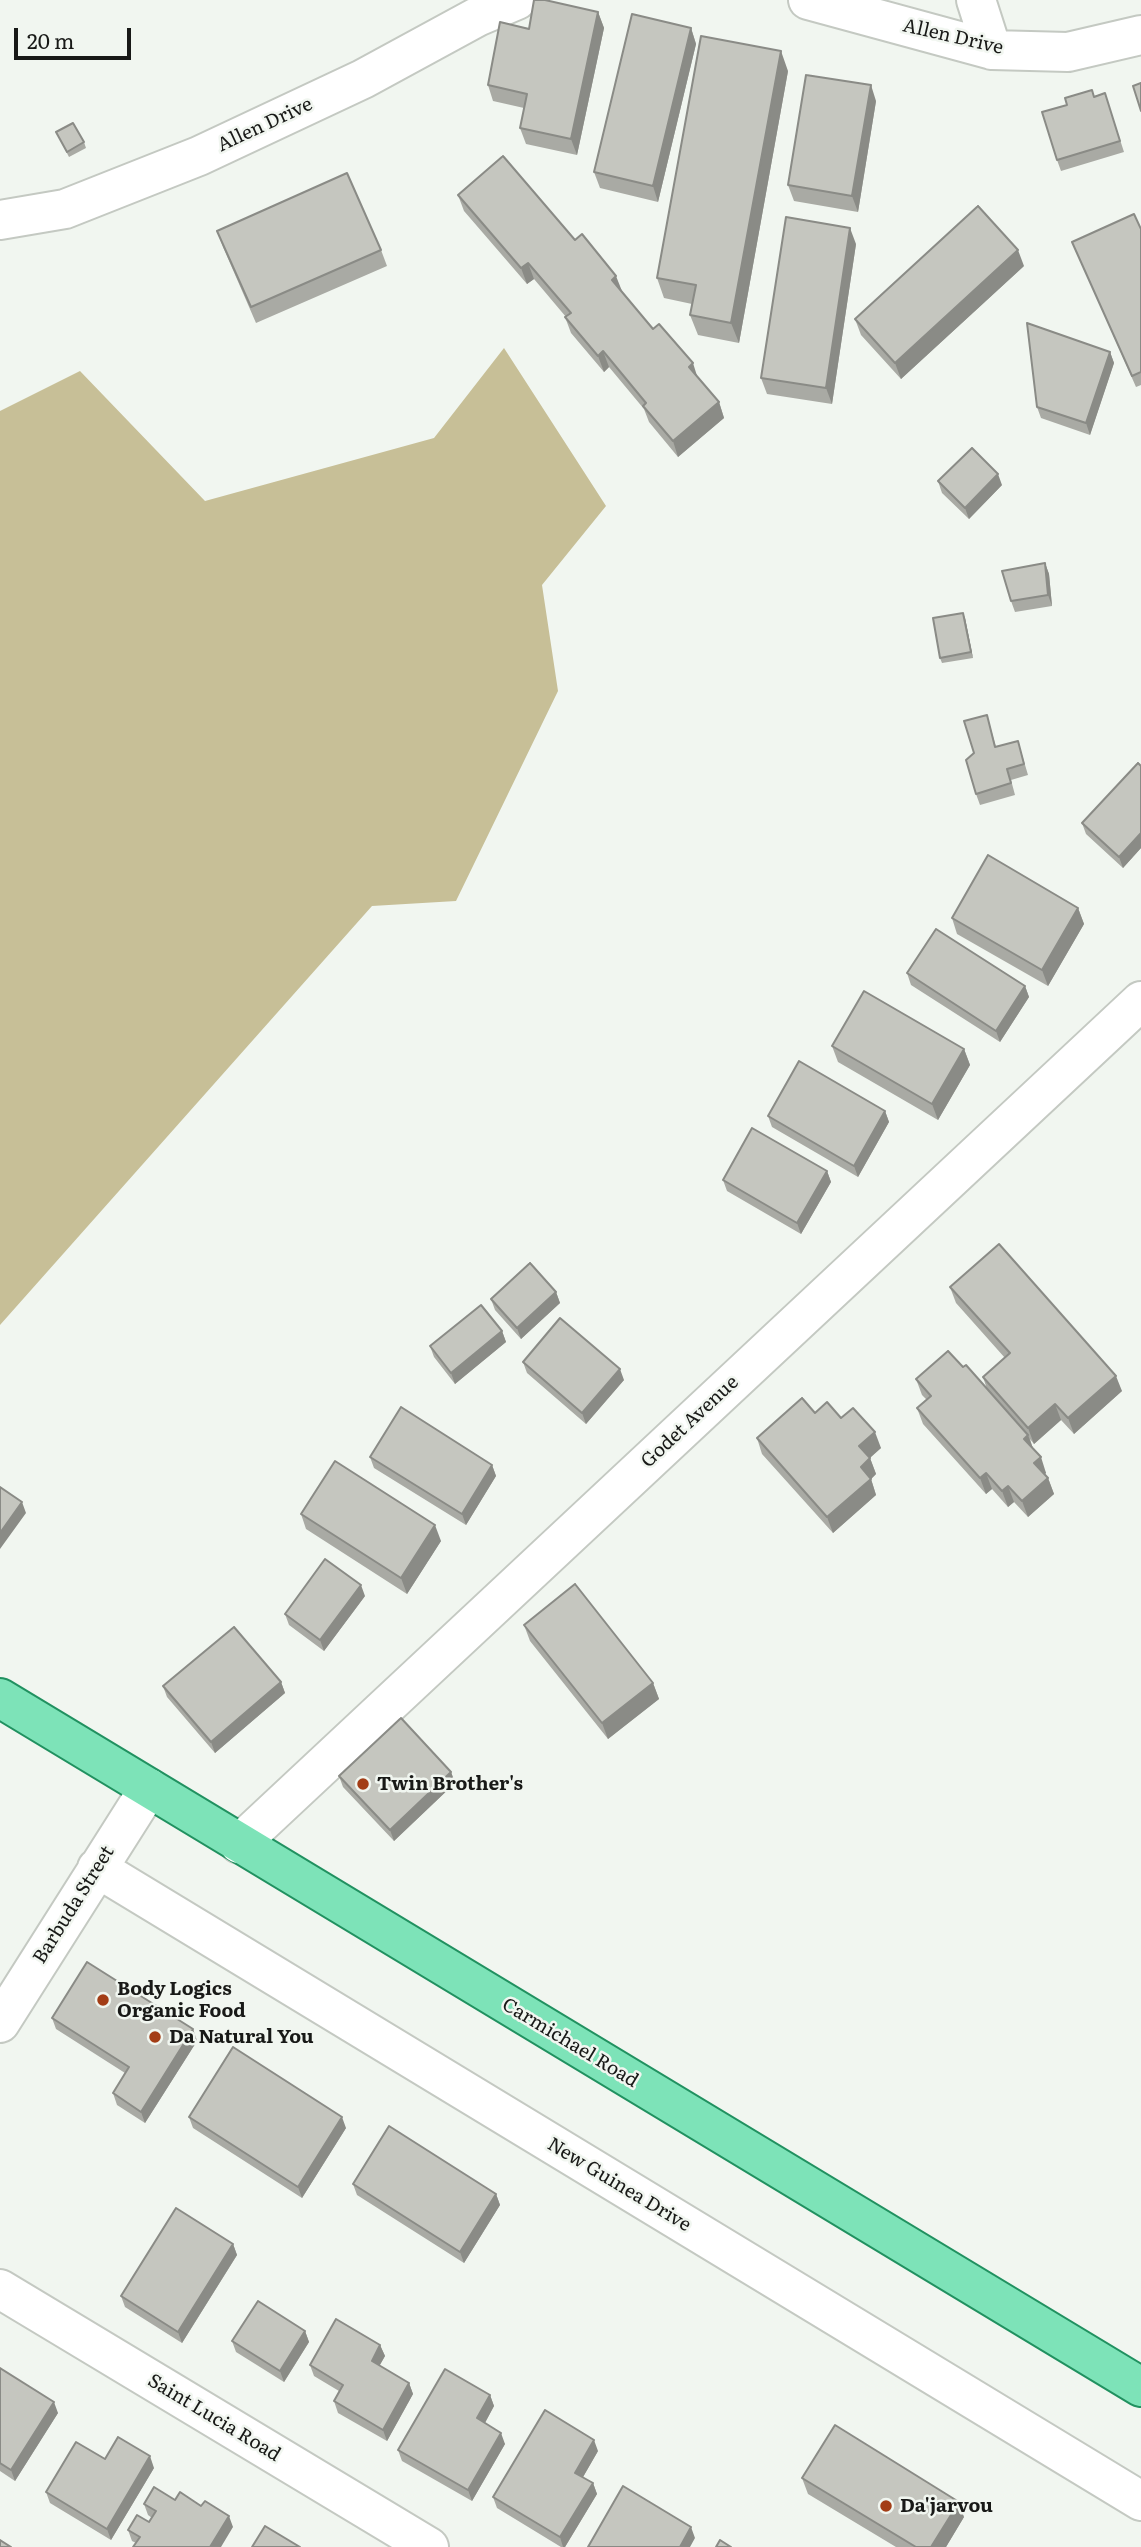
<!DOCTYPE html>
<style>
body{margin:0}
#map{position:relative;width:1141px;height:2547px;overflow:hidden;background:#f1f6f0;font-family:Literata,serif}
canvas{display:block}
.scale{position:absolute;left:14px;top:28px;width:117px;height:32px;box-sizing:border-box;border:4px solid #181917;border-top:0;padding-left:9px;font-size:21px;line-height:24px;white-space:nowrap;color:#181917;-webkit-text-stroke:5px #f1f6f0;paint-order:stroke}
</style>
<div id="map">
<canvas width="1141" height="2547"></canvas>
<div class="scale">20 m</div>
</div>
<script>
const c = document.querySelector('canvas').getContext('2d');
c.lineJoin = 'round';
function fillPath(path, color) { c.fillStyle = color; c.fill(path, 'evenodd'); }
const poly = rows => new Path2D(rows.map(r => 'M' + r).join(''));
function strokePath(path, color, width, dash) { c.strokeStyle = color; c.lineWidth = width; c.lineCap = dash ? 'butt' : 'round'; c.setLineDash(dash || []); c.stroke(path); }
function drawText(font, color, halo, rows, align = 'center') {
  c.font = font + ' Literata,serif'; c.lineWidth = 5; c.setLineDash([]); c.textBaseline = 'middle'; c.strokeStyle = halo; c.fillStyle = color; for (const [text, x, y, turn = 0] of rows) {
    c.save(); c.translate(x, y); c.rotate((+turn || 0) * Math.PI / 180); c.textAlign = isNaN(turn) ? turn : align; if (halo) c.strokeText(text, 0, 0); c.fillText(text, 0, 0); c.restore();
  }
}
const forest = poly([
 [504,348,606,506,542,585,558,691,456,901,372,906,0,1325,0,411,80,371,205,501,434,438]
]);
const street = poly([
 [808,0,992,50,1068,52,1141,35],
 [976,0,992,50],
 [0,220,65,209,199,156,363,79,477,17,517,0],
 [239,1844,1141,1001],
 [97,1868,1141,2501],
 [0,2023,149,1788],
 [0,2289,429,2547]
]);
const primary = poly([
 [0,1698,1141,2387]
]);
const wall = poly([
 [598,12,604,28,577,155,526,144,520,128,524,108,493,101,488,85,529,29],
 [691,28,696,44,658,202,600,188,594,172],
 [788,71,739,343,698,335,690,315,692,304,664,298,657,278],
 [1105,93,1124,152,1061,171,1057,160,1094,96],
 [876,101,858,212,794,201,788,185],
 [56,132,84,142,86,148,69,157],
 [458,195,575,240,719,402,724,418,678,457,649,422,644,409,609,367,604,372,571,333,565,317,566,317,534,279,527,284,464,211],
 [1141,229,1141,385,1136,387,1072,242],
 [217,231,381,250,387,266,256,323,223,247],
 [856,244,832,404,767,394,761,378],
 [1024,266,901,379,861,335,855,319],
 [1110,352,1114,363,1090,435,1041,418,1037,407],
 [938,481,1002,485,969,519,942,493],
 [1045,563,1049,574,1052,606,1015,612,1011,601],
 [965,618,973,658,942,663,940,658],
 [987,715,996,747,1018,741,1028,775,1011,780,1015,795,980,805,976,794,974,753],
 [1141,766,1141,848,1123,868,1086,834,1082,823],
 [1078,908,1084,924,1048,986,957,934,952,918],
 [907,973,1025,986,1029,997,1000,1042,911,985],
 [832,1046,964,1049,970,1065,938,1120,838,1062],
 [885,1111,889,1122,858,1177,772,1127,768,1116],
 [827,1171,831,1182,801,1234,727,1191,723,1180],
 [950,1287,1122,1391,1074,1434,1061,1420,1034,1444,1030,1439,1033,1449,1046,1473,1044,1475,1048,1478,1054,1494,1028,1517,1014,1502,1008,1507,992,1489,986,1494,923,1424,917,1408,927,1400,922,1395,916,1379,963,1367,987,1389,983,1377,1005,1358,956,1303],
 [556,1292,560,1303,521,1339,495,1310,491,1299],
 [502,1331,506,1342,455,1384,434,1357,430,1346],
 [523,1362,624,1380,586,1424,527,1373],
 [815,1413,841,1418,881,1448,870,1458,876,1474,871,1479,876,1495,833,1533,762,1454,757,1438],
 [370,1457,492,1465,496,1476,466,1525,374,1468],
 [301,1514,441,1541,407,1594,306,1529],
 [365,1596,324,1651,289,1625,285,1614],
 [524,1625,653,1683,659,1699,608,1739,530,1641],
 [281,1682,285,1693,215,1753,167,1697,163,1686],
 [451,1772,455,1783,394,1841,343,1787,339,1776],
 [52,2018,193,2029,197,2041,145,2123,117,2105,113,2093,125,2073,56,2029],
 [189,2117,346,2128,302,2198,193,2128],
 [353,2184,496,2194,500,2205,464,2263,357,2195],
 [233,2244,237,2255,182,2343,125,2307,121,2296],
 [305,2331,309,2342,284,2382,236,2352,232,2341],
 [380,2345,385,2356,379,2366,409,2383,413,2394,387,2441,338,2413,334,2401,339,2391,314,2376,310,2365],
 [0,2368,58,2413,15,2481,0,2471],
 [490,2395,494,2406,485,2423,505,2444,472,2501,402,2461,398,2450],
 [598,2451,583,2477,593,2483,597,2494,565,2547,561,2547,497,2508,493,2497],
 [105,2459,154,2468,111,2540,50,2503,46,2492],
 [802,2478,964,2517,946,2547,896,2547,808,2494],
 [175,2500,233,2527,136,2543,132,2541,128,2530,149,2522,152,2518,148,2515,144,2504]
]);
const shadedWall = poly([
 [598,12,604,28,577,155,571,139],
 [691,28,696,44,658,202,653,186],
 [781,51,788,71,739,343,731,323],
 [871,85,876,101,858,212,852,196],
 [850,228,856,244,832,404,826,388],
 [1018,250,1024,266,901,379,895,363],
 [528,263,534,279,527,284,521,268],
 [616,276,622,291,612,280],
 [603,351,609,367,604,372,598,356],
 [1110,352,1114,363,1090,435,1086,423],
 [693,363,698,379,689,367],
 [719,402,724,418,678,457,673,441],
 [998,474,1002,485,969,519,965,508],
 [1045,563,1049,574,1052,606,1048,595],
 [963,613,965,618,973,658,971,652],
 [1141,833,1141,848,1123,868,1119,857],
 [1078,908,1084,924,1048,986,1042,970],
 [1025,986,1029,997,1000,1042,996,1031],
 [964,1049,970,1065,938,1120,932,1104],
 [885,1111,889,1122,858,1177,854,1166],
 [827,1171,831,1182,801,1234,797,1223],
 [556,1292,560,1303,521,1339,517,1328],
 [502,1331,506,1342,455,1384,451,1373],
 [620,1369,624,1380,586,1424,582,1413],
 [1116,1376,1122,1391,1074,1434,1068,1418],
 [1055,1404,1061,1420,1034,1444,1028,1428],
 [875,1432,881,1448,865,1462,859,1446],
 [1028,1435,1034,1451,1024,1439],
 [1041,1457,1046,1473,1040,1479,1034,1463],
 [870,1458,876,1474,871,1479,876,1495,833,1533,827,1517,861,1467],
 [492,1465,496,1476,466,1525,462,1514],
 [986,1473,992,1489,986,1494,980,1478],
 [1048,1478,1054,1494,1028,1517,1022,1501],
 [1008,1486,1014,1502,1008,1507,1002,1491],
 [22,1502,26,1513,0,1549,0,1533],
 [435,1525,441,1541,407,1594,401,1578],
 [361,1585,365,1596,324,1651,320,1640],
 [281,1682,285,1693,215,1753,211,1742],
 [653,1683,659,1699,608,1739,602,1723],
 [451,1772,455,1783,394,1841,390,1830],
 [193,2029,197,2041,145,2123,141,2112],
 [342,2117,346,2128,302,2198,298,2187],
 [496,2194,500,2205,464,2263,460,2252],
 [233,2244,237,2255,182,2343,178,2332],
 [305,2331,309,2342,284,2382,280,2371],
 [380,2345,385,2356,376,2372,372,2361],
 [409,2383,413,2394,387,2441,383,2430],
 [490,2395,494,2406,481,2430,477,2418],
 [54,2402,58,2413,15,2481,11,2470],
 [501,2433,505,2444,472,2501,468,2490],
 [594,2440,598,2451,579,2484,575,2473],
 [150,2456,154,2468,111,2540,107,2529],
 [593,2483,597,2494,565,2547,563,2547,560,2537],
 [959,2502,964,2517,946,2547,931,2547],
 [229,2516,233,2527,221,2547,210,2547],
 [691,2527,695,2538,690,2547,680,2547]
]);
const building = poly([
 [534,0,545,0,598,12,571,139,520,128,527,94,488,85,500,22,529,29,534,0],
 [632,14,691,28,653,186,594,172,632,14],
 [701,36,781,51,731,323,690,315,696,285,657,278,701,36],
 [806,75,871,85,852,196,788,185,806,75],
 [1141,83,1141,111,1133,86,1141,83],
 [1092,90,1094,97,1105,93,1120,141,1057,160,1042,112,1067,105,1065,98,1092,90],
 [73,123,84,142,67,152,56,132,73,123],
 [503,156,575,240,582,234,616,276,612,280,653,329,659,324,693,363,689,367,719,402,673,441,643,406,646,403,603,351,598,356,565,317,571,313,528,263,521,268,458,195,503,156],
 [347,173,381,250,251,307,217,231,347,173],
 [978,206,1018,250,895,363,855,319,978,206],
 [1134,214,1141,229,1141,372,1132,376,1072,242,1134,214],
 [786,217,850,228,826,388,761,378,786,217],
 [1027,323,1110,352,1086,423,1037,407,1027,323],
 [972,448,998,474,965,508,938,481,972,448],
 [1045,563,1048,595,1011,601,1002,571,1045,563],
 [963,613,971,652,940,658,933,618,963,613],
 [987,715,995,747,1018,741,1024,764,1007,769,1011,783,976,794,966,760,974,753,964,721,987,715],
 [1138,763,1141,766,1141,833,1119,857,1082,823,1138,763],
 [988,855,1078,908,1042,970,952,918,988,855],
 [936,929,1025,986,996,1031,907,973,936,929],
 [864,991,964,1049,932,1104,832,1046,864,991],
 [799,1061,885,1111,854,1166,768,1116,799,1061],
 [752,1128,827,1171,797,1223,723,1180,752,1128],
 [999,1244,1116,1376,1068,1418,1055,1404,1028,1428,983,1377,1010,1353,950,1287,999,1244],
 [530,1263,556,1292,517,1328,491,1299,530,1263],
 [481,1305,502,1331,451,1373,430,1346,481,1305],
 [560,1318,620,1369,582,1413,523,1362,560,1318],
 [948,1351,963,1367,966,1365,1028,1435,1024,1439,1041,1457,1034,1463,1048,1478,1022,1501,1008,1486,1002,1491,986,1473,980,1478,917,1408,931,1396,916,1379,948,1351],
 [802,1398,815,1413,827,1402,841,1418,853,1408,875,1432,859,1446,870,1458,861,1467,871,1479,827,1517,757,1438,802,1398],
 [401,1407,492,1465,462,1514,370,1457,401,1407],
 [335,1461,435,1525,401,1578,301,1514,335,1461],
 [0,1487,22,1502,0,1533,0,1487],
 [325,1559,361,1585,320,1640,285,1614,325,1559],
 [575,1584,653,1683,602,1723,524,1625,575,1584],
 [234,1627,281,1682,211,1742,163,1686,234,1627],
 [401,1718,451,1772,390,1830,339,1776,401,1718],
 [87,1962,193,2029,141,2112,113,2093,129,2067,52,2018,87,1962],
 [233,2047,342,2117,298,2187,189,2117,233,2047],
 [389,2126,496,2194,460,2252,353,2184,389,2126],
 [176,2208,233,2244,178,2332,121,2296,176,2208],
 [258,2301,305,2331,280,2371,232,2341,258,2301],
 [336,2319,380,2345,372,2361,409,2383,383,2430,334,2401,343,2385,310,2365,336,2319],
 [0,2368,54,2402,11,2470,0,2463,0,2368],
 [445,2369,490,2395,477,2418,501,2433,468,2490,398,2450,445,2369],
 [545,2410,594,2440,575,2473,593,2483,560,2537,493,2497,545,2410],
 [835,2425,959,2502,931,2547,916,2547,802,2478,835,2425],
 [118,2437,150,2456,107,2529,46,2492,76,2442,105,2459,118,2437],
 [623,2486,691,2527,680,2547,588,2547,623,2486],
 [154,2487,175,2500,180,2492,201,2506,205,2501,229,2516,210,2547,133,2547,140,2537,128,2530,137,2515,149,2522,156,2511,144,2504,154,2487],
 [265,2526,300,2547,252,2547,265,2526],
 [0,2540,11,2547,0,2547,0,2540],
 [720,2540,731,2547,716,2547,720,2540]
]);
const markers = [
 [363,1784,7,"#a33d16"],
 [103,2000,7,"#a33d16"],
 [155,2037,7,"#a33d16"],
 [886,2506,7,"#a33d16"]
];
const streetNames = [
 ["Allen Drive",953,37,13],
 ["Allen Drive",265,125,-25],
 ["Godet Avenue",690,1422,-43],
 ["Barbuda Street",74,1905,-58],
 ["Carmichael Road",570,2043,31],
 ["New Guinea Drive",619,2185,31],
 ["Saint Lucia Road",214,2418,31]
];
const poiNames = [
 ["Twin Brother's",377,1784],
 ["Body Logics",117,1989],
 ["Organic Food",117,2011],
 ["Da Natural You",169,2037],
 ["Da'jarvou",900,2506]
];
fillPath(forest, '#c7bf97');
strokePath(street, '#c4c9c2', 42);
strokePath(primary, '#219160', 42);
strokePath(street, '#fff', 38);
strokePath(primary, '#7de3b8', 38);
fillPath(wall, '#a9aaa4');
fillPath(shadedWall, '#8a8b86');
fillPath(building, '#c5c6bf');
strokePath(building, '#8a8b86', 2);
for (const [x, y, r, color] of markers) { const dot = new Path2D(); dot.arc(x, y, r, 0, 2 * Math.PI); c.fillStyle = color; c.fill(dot); strokePath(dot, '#f1f6f0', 2.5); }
drawText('19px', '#181917', '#f1f6f0', streetNames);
drawText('bold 19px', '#181917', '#f1f6f0', poiNames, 'left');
</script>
